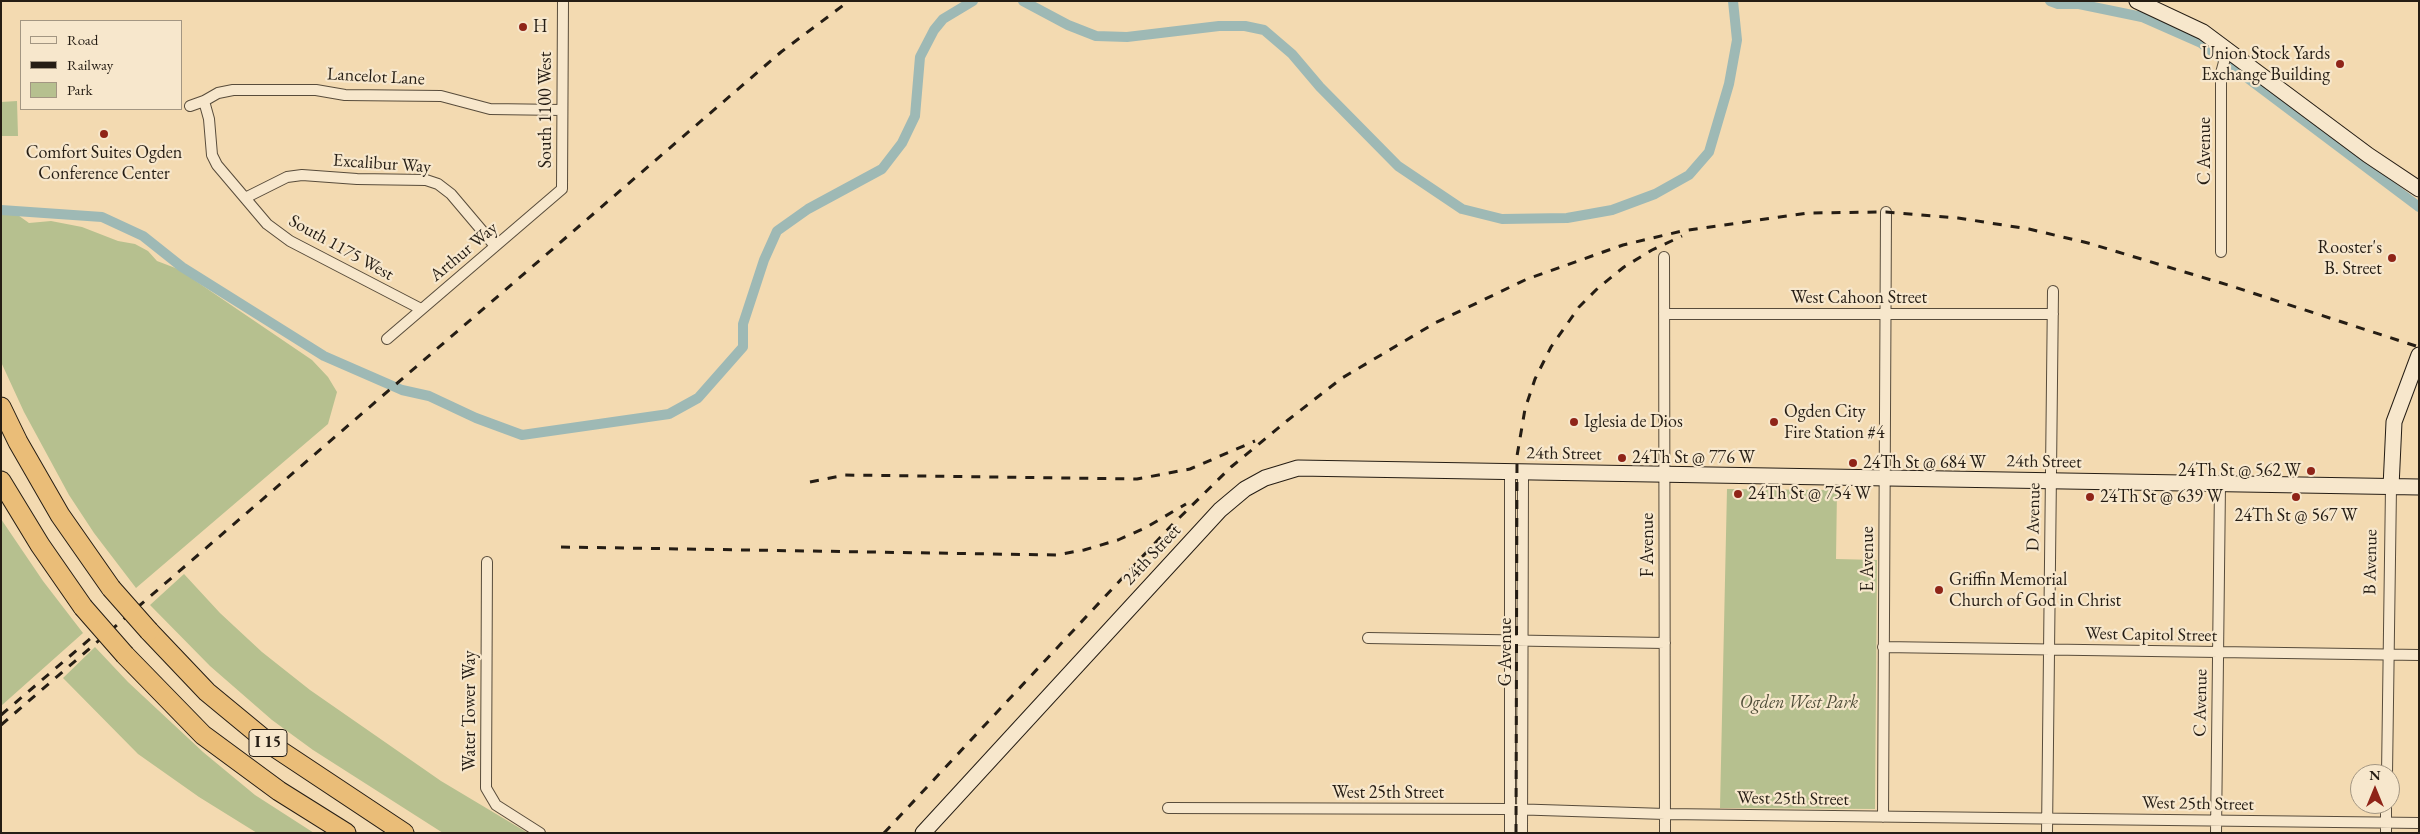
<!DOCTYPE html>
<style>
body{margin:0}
#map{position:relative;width:2420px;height:834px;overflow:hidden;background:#f3dab1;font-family:"EB Garamond",serif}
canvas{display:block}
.frame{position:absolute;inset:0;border:2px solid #251d14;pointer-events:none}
.legend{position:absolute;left:20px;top:20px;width:162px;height:90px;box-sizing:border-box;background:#f7e7cc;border:1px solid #a39682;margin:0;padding:6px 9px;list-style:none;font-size:15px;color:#251d14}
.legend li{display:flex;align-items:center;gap:10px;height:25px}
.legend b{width:25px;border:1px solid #a39682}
.north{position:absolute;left:2350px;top:764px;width:50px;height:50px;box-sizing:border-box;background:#f7e7cc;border:1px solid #a39682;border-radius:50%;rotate:0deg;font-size:14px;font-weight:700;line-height:20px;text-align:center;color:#251d14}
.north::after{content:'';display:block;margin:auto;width:18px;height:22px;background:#8f2418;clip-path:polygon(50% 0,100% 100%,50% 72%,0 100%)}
</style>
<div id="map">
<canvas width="2420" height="834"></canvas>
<div class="frame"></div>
<ul class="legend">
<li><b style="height:6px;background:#f7e7cc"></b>Road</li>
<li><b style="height:6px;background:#251d14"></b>Railway</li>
<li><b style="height:14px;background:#b6c08f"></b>Park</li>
</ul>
<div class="north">N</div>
</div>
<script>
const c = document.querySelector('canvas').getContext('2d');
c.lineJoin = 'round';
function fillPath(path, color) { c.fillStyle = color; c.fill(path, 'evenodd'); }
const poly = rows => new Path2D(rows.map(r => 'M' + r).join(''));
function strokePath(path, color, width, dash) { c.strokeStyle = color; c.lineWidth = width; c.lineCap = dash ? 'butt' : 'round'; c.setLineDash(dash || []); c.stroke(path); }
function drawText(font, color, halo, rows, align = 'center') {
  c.font = font + ' "EB Garamond",serif'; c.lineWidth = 4.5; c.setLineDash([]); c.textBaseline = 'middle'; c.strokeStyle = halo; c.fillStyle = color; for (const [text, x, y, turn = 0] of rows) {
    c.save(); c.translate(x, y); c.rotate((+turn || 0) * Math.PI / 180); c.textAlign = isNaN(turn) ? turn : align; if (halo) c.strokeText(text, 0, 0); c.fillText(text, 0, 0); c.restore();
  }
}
const green = poly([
 [17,101,18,136,1,136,1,102],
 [1,213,15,213,29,223,51,221,82,227,118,241,135,244,148,251,157,261,178,269,312,360,328,377,337,392,328,424,136,588,94,533,69,495,24,412,1,362],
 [1727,489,1837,490,1836,559,1877,560,1875,809,1720,808],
 [1,519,43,581,83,633,1,706],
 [184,574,220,613,262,652,310,690,441,781,528,833,443,833,313,750,272,720,210,666,150,605],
 [95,647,128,682,203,752,255,795,314,833,257,833,199,797,138,754,63,678]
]);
const canal = poly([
 [1023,1,1068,25,1096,36,1127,37,1219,26,1245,26,1264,30,1292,54,1320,87,1398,166,1462,209,1502,219,1567,218,1612,210,1655,194,1689,175,1709,152,1729,84,1737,40,1733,1],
 [2050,1,2058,4,2079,4,2142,17,2201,43,2419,207],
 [1,210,102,217,143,236,182,267,324,356,402,390,429,396,476,418,522,435,669,414,698,398,743,347,743,324,764,260,777,231,808,209,882,169,902,143,915,116,920,57,934,30,943,19,973,1]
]);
const street = poly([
 [204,101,209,119,212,155,217,165,267,224,290,241,421,309],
 [190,106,204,101,218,93,233,90,316,90,345,95,441,96,490,109,562,110],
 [245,198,287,177,302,175,357,179,426,180,438,184,451,194,495,246],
 [2221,252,2221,73,2227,51],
 [1664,257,1665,833],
 [1664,314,2053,314],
 [387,339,562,189,563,1],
 [1510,472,1510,833],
 [487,562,486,788,496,805,540,833],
 [1368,638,1665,643],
 [1883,647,2419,655],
 [2387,774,2391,487],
 [1168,808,1510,809,1665,814,2419,823],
 [1883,817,1886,212],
 [1522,833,1523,472],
 [2047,833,2053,291],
 [2216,833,2220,484],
 [2386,833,2386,804]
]);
const secondary = poly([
 [2137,1,2203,32,2368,155,2419,189],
 [2391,487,2394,422,2419,355],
 [923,833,1220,510,1245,489,1265,478,1298,468,2419,487]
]);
const highway = poly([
 [1,407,18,442,60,515,111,588],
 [1,481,40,545,83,607],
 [149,631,207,692,270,744,404,833],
 [125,655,203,735,279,791,346,833]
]);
const rail = poly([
 [810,482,845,475,1137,479,1190,469,1255,441],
 [561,547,1056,555,1084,550,1118,540,1145,528,1186,504],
 [1,715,98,632],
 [1,725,781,52,849,1],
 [884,833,1171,526,1231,467,1288,420,1342,378,1435,323,1527,279,1623,245,1682,231,1808,213,1886,212,1958,218,2029,229,2088,243,2228,285,2419,347],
 [1516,833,1517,456,1525,409,1535,379,1551,347,1579,307,1598,288,1624,267,1652,250,1682,236]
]);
const highwayBridge = poly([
 [111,588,149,631],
 [83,607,125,655]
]);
const markers = [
 [523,27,5,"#8f2418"],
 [2340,64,5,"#8f2418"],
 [104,134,5,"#8f2418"],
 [2392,258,5,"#8f2418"],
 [1574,422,5,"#8f2418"],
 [1774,422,5,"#8f2418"],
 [1622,458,5,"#8f2418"],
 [1853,463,5,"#8f2418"],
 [2311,471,5,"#8f2418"],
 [1738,494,5,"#8f2418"],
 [2090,497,5,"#8f2418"],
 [2296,497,5,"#8f2418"],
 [1939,590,5,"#8f2418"]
];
const shields = [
 [268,743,38]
];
const shieldNames = [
 ["I 15",268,743]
];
const poiNames = [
 ["H",533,27],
 ["Union Stock Yards",2330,54,"right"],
 ["Exchange Building",2330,75,"right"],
 ["Comfort Suites Ogden",104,153,"center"],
 ["Conference Center",104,174,"center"],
 ["Rooster's",2382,248,"right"],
 ["B. Street",2382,269,"right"],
 ["Ogden City",1784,412],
 ["Fire Station #4",1784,433],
 ["Iglesia de Dios",1584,422],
 ["24Th St @ 776 W",1632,458],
 ["24Th St @ 684 W",1863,463],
 ["24Th St @ 562 W",2301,471,"right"],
 ["24Th St @ 754 W",1748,494],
 ["24Th St @ 639 W",2100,497],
 ["24Th St @ 567 W",2296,516,"center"],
 ["Griffin Memorial",1949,580],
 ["Church of God in Christ",1949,601]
];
const streetNames = [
 ["Lancelot Lane",376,77,3],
 ["South 1100 West",546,110,-90],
 ["C Avenue",2205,151,-90],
 ["Excalibur Way",382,164,4],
 ["South 1175 West",341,248,29],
 ["Arthur Way",464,252,-40],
 ["West Cahoon Street",1859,298],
 ["24th Street",1564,454,1],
 ["24th Street",2044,462,1],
 ["D Avenue",2034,517,-89],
 ["F Avenue",1648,545,-90],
 ["24th Street",1152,555,-47],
 ["E Avenue",1868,559,-90],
 ["B Avenue",2371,562,-89],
 ["West Capitol Street",2151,635,1],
 ["G Avenue",1506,652,-90],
 ["C Avenue",2201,703,-89],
 ["Water Tower Way",470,711,-90],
 ["West 25th Street",1388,793],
 ["West 25th Street",1793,799,1],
 ["West 25th Street",2198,804,1]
];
const parkNames = [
 ["Ogden West Park",1799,703]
];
fillPath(green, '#b6c08f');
strokePath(canal, '#9eb9b5', 10);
strokePath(street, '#584c3b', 12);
strokePath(secondary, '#251d14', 17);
strokePath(highway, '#251d14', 21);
strokePath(street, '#f7e7cc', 10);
strokePath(secondary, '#f7e7cc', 15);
strokePath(highway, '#eabd78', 19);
strokePath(rail, '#251d14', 3, [9, 9]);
strokePath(highwayBridge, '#251d14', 21, []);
strokePath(highwayBridge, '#eabd78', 19);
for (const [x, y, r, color] of markers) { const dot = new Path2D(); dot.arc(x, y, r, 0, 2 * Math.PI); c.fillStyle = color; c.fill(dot); strokePath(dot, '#f7e7cc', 2); }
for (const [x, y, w] of shields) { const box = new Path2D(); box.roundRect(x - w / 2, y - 13.5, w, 27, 4); c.fillStyle = '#f7e7cc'; c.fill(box); strokePath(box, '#251d14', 1); }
drawText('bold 16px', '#251d14', null, shieldNames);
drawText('18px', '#251d14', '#f7e7cc', poiNames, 'left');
drawText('18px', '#251d14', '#f7e7cc', streetNames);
drawText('italic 18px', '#504e39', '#f7e7cc', parkNames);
</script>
